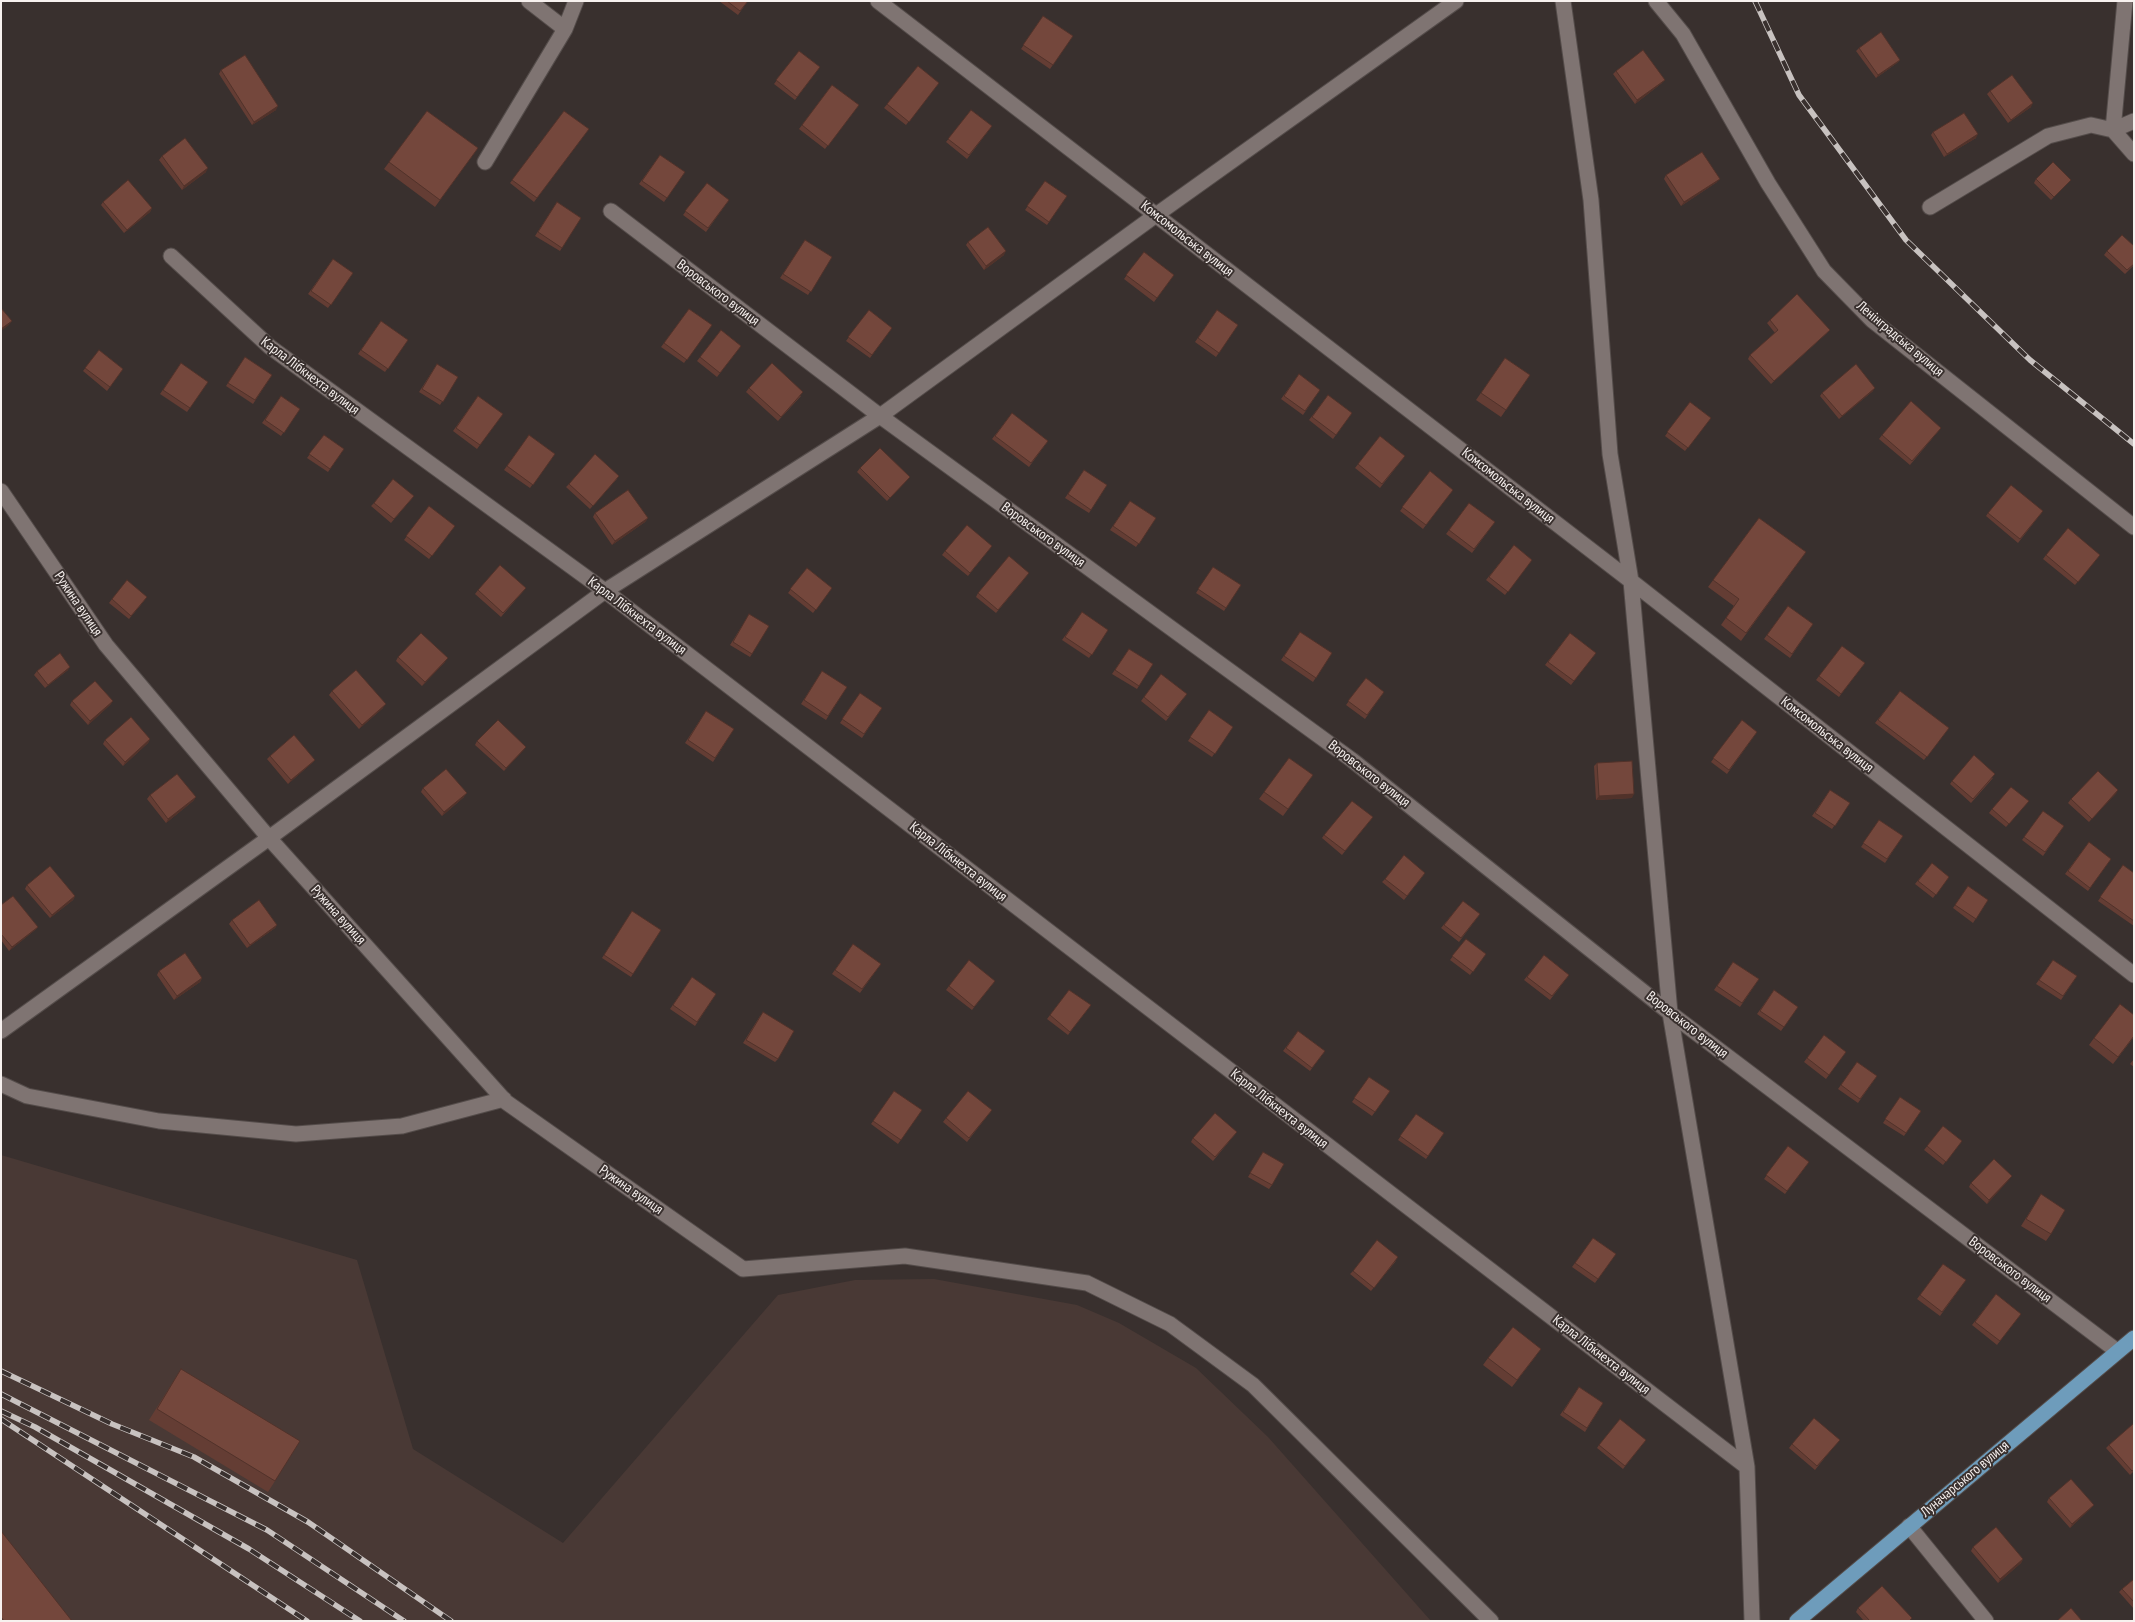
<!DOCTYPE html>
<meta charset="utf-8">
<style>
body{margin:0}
#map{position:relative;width:2135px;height:1622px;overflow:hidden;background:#39302e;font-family:"PT Sans Narrow",sans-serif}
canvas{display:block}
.frame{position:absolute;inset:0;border:2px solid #f7f1ef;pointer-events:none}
</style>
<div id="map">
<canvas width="2135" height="1622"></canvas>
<div class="frame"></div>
</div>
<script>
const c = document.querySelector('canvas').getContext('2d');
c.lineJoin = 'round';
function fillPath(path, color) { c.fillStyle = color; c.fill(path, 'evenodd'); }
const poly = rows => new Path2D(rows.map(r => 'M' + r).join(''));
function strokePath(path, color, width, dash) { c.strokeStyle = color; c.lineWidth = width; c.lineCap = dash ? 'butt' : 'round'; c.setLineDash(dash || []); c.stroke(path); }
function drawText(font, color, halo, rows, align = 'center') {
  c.font = font + ' "PT Sans Narrow",sans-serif'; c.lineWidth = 4; c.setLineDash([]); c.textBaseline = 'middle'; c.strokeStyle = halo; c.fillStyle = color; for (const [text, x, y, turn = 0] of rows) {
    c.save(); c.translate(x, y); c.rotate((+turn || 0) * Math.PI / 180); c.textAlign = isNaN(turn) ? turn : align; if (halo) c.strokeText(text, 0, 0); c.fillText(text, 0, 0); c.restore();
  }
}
const built = poly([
 [1,1155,357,1260,413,1449,563,1543,778,1295,855,1280,934,1279,1077,1305,1119,1323,1196,1368,1268,1437,1431,1621,1,1621]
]);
const minor = poly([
 [529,1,565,29],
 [878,1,1631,581,2134,975],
 [1563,1,1591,200,1610,454,1631,581,1670,1013,1747,1467,1752,1621],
 [1656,1,1683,34,1768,183,1824,271,1872,320,2134,527],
 [2125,1,2113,130,2134,154],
 [485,162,565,29,576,1],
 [1930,207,2048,136,2091,125,2113,130,2134,121],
 [611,211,880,416,1352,760,1670,1013,2117,1351],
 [171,256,270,347,605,591,1747,1467],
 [1,491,106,645,269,838,506,1102,743,1269,905,1256,1087,1283,1170,1324,1253,1385,1491,1621],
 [1,1031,269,838,605,591,880,416,1156,215,1456,1],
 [1,1084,27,1096,159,1121,296,1134,402,1126,504,1099],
 [1909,1526,1986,1621]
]);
const major = poly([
 [1797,1621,2134,1338]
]);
const rail = poly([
 [1755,1,1799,95,1906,240,2030,360,2134,444],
 [1,1371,112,1424,194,1457,308,1522,451,1621],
 [1,1394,267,1530,404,1621],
 [1,1411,35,1427,249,1549,360,1621],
 [1,1419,307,1621]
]);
const wall = poly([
 [719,1,748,1,738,15],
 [1043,16,1073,36,1050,69,1021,49],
 [1859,48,1900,60,1897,63,1876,78,1856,51],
 [799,51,820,67,795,100,774,84],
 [918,66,939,83,906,125,884,108],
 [221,70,276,110,252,125,219,74],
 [1616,71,1662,83,1635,104,1613,74],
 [832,85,859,105,825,149,799,129],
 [1990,91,2031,107,2008,123,1987,94],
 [971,110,992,126,967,159,946,142],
 [427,111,478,148,435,207,384,169],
 [564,111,589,129,534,202,510,183],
 [1933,132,1976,138,1944,157,1931,135],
 [660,155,685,172,664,202,639,184],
 [162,156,206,172,182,190,159,160],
 [1666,175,1717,182,1681,206,1664,179],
 [2036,179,2068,183,2051,200,2034,183],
 [1045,181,1067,196,1047,225,1025,210],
 [707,183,729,200,706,232,683,215],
 [103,202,152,208,150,212,124,233,101,205],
 [557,202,581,218,560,251,535,236],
 [805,240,832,257,808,295,780,278],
 [968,242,1004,255,984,270,966,245],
 [2134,246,2134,265,2125,274,2104,255,2107,251],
 [1144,252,1174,275,1154,302,1124,279],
 [333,259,353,273,328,308,308,294],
 [689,309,712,325,684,363,661,347],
 [869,310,892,328,870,358,846,341],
 [1217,310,1238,325,1216,357,1195,342],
 [1770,320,1827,333,1771,384,1748,359,1750,355,1775,333,1767,323],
 [381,321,408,340,385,372,358,354],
 [721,330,741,346,717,377,697,361],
 [99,350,123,369,107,391,83,371],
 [245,357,272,375,253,404,226,386],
 [1505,358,1530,375,1501,417,1476,400],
 [181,363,208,382,187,412,160,394],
 [437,364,458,377,440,405,419,392],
 [1299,374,1320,390,1303,415,1281,399],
 [749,388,801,396,778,421,746,392],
 [1873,391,1839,419,1820,396,1822,393],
 [1328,395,1352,413,1333,439,1309,420],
 [281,396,300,409,281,436,262,423],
 [478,396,503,414,477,449,453,431],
 [1690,402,1711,418,1685,451,1665,436],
 [1012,413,1048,441,1029,467,992,439],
 [1941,428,1910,465,1879,439,1882,435],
 [324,435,344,449,328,472,307,458],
 [529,435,555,454,530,488,504,470],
 [1380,436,1405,456,1380,488,1355,468],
 [860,468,910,477,887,501,857,472],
 [1084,470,1107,485,1089,513,1065,498],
 [1430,471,1453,490,1423,529,1400,511],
 [617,479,590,509,566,487,569,484],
 [414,496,391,523,371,506,374,503],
 [1130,501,1156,518,1136,547,1110,530],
 [1469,503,1495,522,1472,553,1446,534],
 [429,506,455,526,429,559,404,540],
 [2043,511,2018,543,1986,516,1988,513],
 [595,513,648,518,645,522,612,545,593,517],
 [1759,518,1806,552,1741,641,1721,625,1734,606,1708,587],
 [1514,545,1532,560,1505,595,1486,580],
 [992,546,968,576,942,555,945,551],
 [2046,555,2100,555,2075,585,2043,559],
 [1213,567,1241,585,1224,611,1196,593],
 [807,568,832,588,813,613,788,593],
 [1026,577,996,613,976,597,978,593],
 [526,588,501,617,475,594,478,590],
 [112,599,144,601,129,619,109,603],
 [1788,606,1813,624,1790,658,1764,639],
 [1082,612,1108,630,1089,658,1062,640],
 [747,618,752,654,750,657,730,645],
 [1300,632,1332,653,1313,682,1281,660],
 [1570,633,1596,653,1571,685,1545,665],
 [1842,646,1865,663,1839,697,1816,680],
 [1129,649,1153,664,1137,689,1112,674],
 [398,657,445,662,422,686,396,661],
 [68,670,45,688,34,675,37,671],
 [822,671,847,687,826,720,801,704],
 [1161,674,1187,694,1166,721,1141,701],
 [1366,678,1384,692,1365,719,1346,705],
 [332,691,383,708,359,729,329,695],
 [1900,691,1949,728,1924,760,1875,723],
 [860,693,882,708,862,738,840,723],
 [72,701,113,701,110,705,88,725,70,705],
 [1209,710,1233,727,1212,757,1188,741],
 [706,711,734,729,713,762,685,743],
 [1742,720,1757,732,1727,774,1711,762],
 [150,739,148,743,123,766,103,744,105,740],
 [477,741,526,747,504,771,475,745],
 [270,756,315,760,312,763,288,784,267,759],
 [1289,758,1313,775,1283,816,1259,799],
 [1597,763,1632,798,1596,800,1594,766],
 [1993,778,1971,803,1950,784,1952,781],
 [423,788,464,797,442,816,421,792],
 [1830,790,1850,803,1832,829,1812,816],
 [2118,790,2089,822,2068,803,2071,799],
 [150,795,196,797,193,801,166,823,147,799],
 [2029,801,2006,827,1989,813,1992,809],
 [2043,811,2064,826,2043,856,2022,840],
 [1373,817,1342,855,1322,838,1324,835],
 [1879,820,1903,836,1885,863,1861,847],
 [2089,842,2111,859,2088,891,2065,874],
 [1932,863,1949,877,1933,898,1915,884],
 [2123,865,2134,873,2134,926,2098,901],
 [1423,876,1404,900,1382,882,1385,879],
 [27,885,75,896,73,900,50,918,25,889],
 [1968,886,1988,900,1973,923,1953,908],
 [1463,901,1480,914,1459,942,1441,928],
 [1,905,38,927,35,930,9,951,1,940],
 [632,911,661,930,631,977,602,958],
 [232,920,277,925,275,928,247,948,229,924],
 [1466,939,1486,954,1470,975,1450,960],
 [853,944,881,964,860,993,832,974],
 [1544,955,1569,975,1550,1000,1524,980],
 [2053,960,2077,976,2061,1000,2036,984],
 [1733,962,1759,979,1740,1007,1714,990],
 [159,971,202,978,200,982,174,1000,157,975],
 [692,977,716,994,695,1026,670,1009],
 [995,981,972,1010,946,990,949,986],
 [1069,990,1091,1005,1068,1035,1047,1019],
 [1774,990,1798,1007,1781,1031,1757,1014],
 [760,1016,778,1059,775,1062,743,1043],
 [1298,1031,1325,1051,1310,1071,1283,1051],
 [1824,1035,1846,1052,1826,1079,1804,1062],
 [2134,1037,2113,1064,2089,1045,2094,1038],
 [2134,1059,2134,1067,2130,1064],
 [1857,1062,1877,1076,1858,1103,1838,1089],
 [1369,1077,1390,1091,1372,1116,1352,1102],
 [894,1091,922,1110,898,1144,871,1124],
 [1900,1097,1921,1111,1904,1136,1883,1123],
 [992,1110,967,1142,943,1122,946,1118],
 [1416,1114,1444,1133,1426,1159,1398,1140],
 [1943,1126,1962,1141,1943,1165,1924,1150],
 [1237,1132,1213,1161,1191,1142,1193,1138],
 [1788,1146,1809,1162,1785,1194,1764,1179],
 [1263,1152,1272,1185,1269,1189,1248,1177],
 [2012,1176,1987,1204,1969,1187,1971,1183],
 [2041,1194,2051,1234,2046,1241,2021,1226],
 [1593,1238,1616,1254,1595,1283,1572,1267],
 [1396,1261,1371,1291,1350,1274,1353,1271],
 [1943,1264,1966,1280,1940,1316,1917,1299],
 [1996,1294,2021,1314,1997,1345,1972,1325],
 [1536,1356,1512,1387,1483,1365,1488,1358],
 [181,1369,275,1481,268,1492,149,1420],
 [1579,1387,1603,1403,1585,1432,1560,1415],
 [2134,1424,2134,1471,2130,1475,2106,1448,2109,1445],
 [1646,1440,1623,1469,1597,1448,1599,1445],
 [1839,1440,1815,1470,1789,1448,1792,1444],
 [2049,1498,2091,1508,2070,1528,2047,1502],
 [1973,1547,2023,1559,2021,1563,1998,1583,1971,1551],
 [2134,1579,2134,1609,2119,1592,2122,1589],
 [1858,1608,1912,1618,1910,1621,1864,1621,1856,1612]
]);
const shadedWall = poly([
 [1900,60,1897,63,1876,78,1878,75],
 [1665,80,1662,83,1635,104,1637,100],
 [2033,103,2031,107,2008,123,2011,120],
 [278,106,276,110,252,125,254,122],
 [1978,134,1976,138,1944,157,1947,154],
 [208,168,206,172,182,190,184,186],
 [1720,179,1717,182,1681,206,1684,202],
 [152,208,150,212,124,233,127,230],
 [1006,251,1004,255,984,270,986,266],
 [12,321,9,325,1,331,1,329],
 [1875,388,1873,391,1839,419,1842,416],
 [648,518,645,522,612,545,615,541],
 [448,658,445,662,422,686,425,682],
 [70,667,68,670,45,688,48,685],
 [113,701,110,705,88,725,90,721],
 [386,704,383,708,359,729,362,725],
 [150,739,148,743,123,766,125,762],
 [526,747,524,750,504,771,506,768],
 [315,760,312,763,288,784,291,780],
 [2118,790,2116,794,2089,822,2092,819],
 [467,793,464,797,442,816,444,812],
 [1634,794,1632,798,1596,800,1599,796],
 [196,797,193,801,166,823,168,819],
 [75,896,73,900,50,918,52,915],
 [277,925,275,928,247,948,250,945],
 [38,927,35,930,9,951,12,947],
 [202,978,200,982,174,1000,177,996],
 [2012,1176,2009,1180,1987,1204,1989,1200],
 [2094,1505,2091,1508,2070,1528,2072,1524],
 [2023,1559,2021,1563,1998,1583,2000,1579]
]);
const building = poly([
 [727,1,748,1,740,11,727,1],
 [1043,16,1073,36,1053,65,1023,45,1043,16],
 [1881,32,1900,60,1878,75,1859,48,1881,32],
 [1643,50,1665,80,1637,100,1616,71,1643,50],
 [799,51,820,67,797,97,776,80,799,51],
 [245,55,278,106,254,122,221,70,245,55],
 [918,66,939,83,909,122,887,104,918,66],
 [2012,75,2033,103,2011,120,1990,91,2012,75],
 [832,85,859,105,828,146,802,125,832,85],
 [971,110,992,126,969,155,948,139,971,110],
 [427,111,478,148,440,200,389,162,427,111],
 [564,111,589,129,537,198,512,180,564,111],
 [1964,113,1978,134,1947,154,1933,132,1964,113],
 [185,138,208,168,184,186,162,156,185,138],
 [1702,152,1720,179,1684,202,1666,175,1702,152],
 [660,155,685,172,667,198,642,181,660,155],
 [2053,162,2071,180,2054,197,2036,179,2053,162],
 [128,180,152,208,127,230,103,202,128,180],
 [1045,181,1067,196,1049,222,1027,206,1045,181],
 [707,183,729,200,708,228,685,211,707,183],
 [557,202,581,218,562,248,538,232,557,202],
 [988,227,1006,251,986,266,968,242,988,227],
 [2122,235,2134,246,2134,264,2127,270,2107,251,2122,235],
 [805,240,832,257,811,292,783,274,805,240],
 [1144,252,1174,275,1157,298,1126,275,1144,252],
 [333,259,353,273,331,305,311,291,333,259],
 [1797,294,1830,330,1774,381,1750,355,1778,330,1770,320,1797,294],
 [1,308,12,321,1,329,1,308],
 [689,309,712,325,687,360,664,343,689,309],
 [869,310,892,328,872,355,848,337,869,310],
 [1217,310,1238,325,1219,353,1198,338,1217,310],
 [381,321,408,340,388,369,361,350,381,321],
 [721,330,741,346,720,373,700,357,721,330],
 [99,350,123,369,110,387,85,368,99,350],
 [245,357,272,375,255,400,228,383,245,357],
 [1505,358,1530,375,1506,410,1481,393,1505,358],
 [181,363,208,382,190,408,163,390,181,363],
 [772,363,803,392,781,417,749,388,772,363],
 [437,364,458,377,443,402,422,389,437,364],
 [1856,364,1875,388,1842,416,1822,393,1856,364],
 [1299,374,1320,390,1305,411,1284,396,1299,374],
 [1328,395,1352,413,1336,435,1312,417,1328,395],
 [281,396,300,409,284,433,265,420,281,396],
 [478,396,503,414,480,445,456,428,478,396],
 [1911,401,1941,428,1912,461,1882,435,1911,401],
 [1690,402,1711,418,1688,448,1667,432,1690,402],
 [1012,413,1048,441,1031,463,995,436,1012,413],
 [324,435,344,449,330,469,309,454,324,435],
 [529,435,555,454,533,485,507,466,529,435],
 [1380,436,1405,456,1382,484,1358,464,1380,436],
 [880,448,910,477,890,498,860,468,880,448],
 [595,454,619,476,593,506,569,484,595,454],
 [1084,470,1107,485,1091,510,1068,494,1084,470],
 [1430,471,1453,490,1426,525,1402,507,1430,471],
 [393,479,414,496,394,519,374,503,393,479],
 [2011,485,2043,511,2020,539,1988,513,2011,485],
 [628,490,648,518,615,541,595,513,628,490],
 [1130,501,1156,518,1139,544,1113,526,1130,501],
 [1469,503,1495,522,1474,549,1449,530,1469,503],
 [429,506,455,526,432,556,406,536,429,506],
 [1759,518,1806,552,1746,633,1726,618,1739,599,1713,580,1759,518],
 [967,525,992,546,970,573,945,551,967,525],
 [2068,528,2100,555,2078,582,2046,555,2068,528],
 [1514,545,1532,560,1508,592,1489,577,1514,545],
 [1009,556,1029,573,998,610,978,593,1009,556],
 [500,565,526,588,503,613,478,590,500,565],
 [1213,567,1241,585,1226,608,1198,589,1213,567],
 [807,568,832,588,816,610,790,589,807,568],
 [127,580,147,597,131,616,112,599,127,580],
 [1788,606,1813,624,1792,654,1767,635,1788,606],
 [1082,612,1108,630,1092,655,1065,637,1082,612],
 [749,614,769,626,752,654,733,642,749,614],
 [1300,632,1332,653,1316,678,1284,656,1300,632],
 [421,633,448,658,425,682,398,657,421,633],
 [1570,633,1596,653,1574,681,1548,662,1570,633],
 [1842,646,1865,663,1841,694,1819,676,1842,646],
 [1129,649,1153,664,1139,686,1115,670,1129,649],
 [60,653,70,667,48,685,37,671,60,653],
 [356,670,386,704,362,725,332,691,356,670],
 [822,671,847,687,828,716,804,700,822,671],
 [1161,674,1187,694,1168,717,1144,697,1161,674],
 [1366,678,1384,692,1367,715,1348,701,1366,678],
 [95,681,113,701,90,721,72,701,95,681],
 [1900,691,1949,728,1927,757,1878,720,1900,691],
 [860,693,882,708,864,734,842,719,860,693],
 [1209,710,1233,727,1215,754,1190,737,1209,710],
 [706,711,734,729,715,758,688,740,706,711],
 [131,717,150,739,125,762,105,740,131,717],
 [498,720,526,747,506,768,477,741,498,720],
 [1742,720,1757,732,1729,770,1713,758,1742,720],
 [294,735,315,760,291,780,270,756,294,735],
 [1974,755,1995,774,1973,799,1952,781,1974,755],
 [1289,758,1313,775,1288,809,1264,792,1289,758],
 [1632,761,1634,794,1599,796,1597,763,1632,761],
 [446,769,467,793,444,812,423,788,446,769],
 [2098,771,2118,790,2092,819,2071,799,2098,771],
 [177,774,196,797,168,819,150,795,177,774],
 [2011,787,2029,801,2009,824,1992,809,2011,787],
 [1830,790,1850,803,1835,826,1815,813,1830,790],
 [1352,801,1373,817,1345,851,1324,835,1352,801],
 [2043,811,2064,826,2045,852,2024,837,2043,811],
 [1879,820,1903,836,1887,859,1863,843,1879,820],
 [2089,842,2111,859,2090,888,2068,871,2089,842],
 [1404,855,1425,873,1407,896,1385,879,1404,855],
 [1932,863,1949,877,1936,895,1918,881,1932,863],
 [2123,865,2134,873,2134,921,2100,897,2123,865],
 [50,866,75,896,52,915,27,885,50,866],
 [1968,886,1988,900,1976,919,1955,905,1968,886],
 [13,896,38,927,12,947,1,934,1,905,13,896],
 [259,900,277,925,250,945,232,920,259,900],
 [1463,901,1480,914,1461,938,1444,925,1463,901],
 [632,911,661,930,633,974,604,955,632,911],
 [1466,939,1486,954,1473,972,1452,956,1466,939],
 [853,944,881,964,862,989,835,970,853,944],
 [185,953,202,978,177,996,159,971,185,953],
 [1544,955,1569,975,1552,996,1527,977,1544,955],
 [969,960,995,981,974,1007,949,986,969,960],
 [2053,960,2077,976,2063,996,2039,980,2053,960],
 [1733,962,1759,979,1742,1003,1717,986,1733,962],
 [692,977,716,994,697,1022,673,1005,692,977],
 [1069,990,1091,1005,1070,1032,1050,1015,1069,990],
 [1774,990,1798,1007,1784,1027,1760,1011,1774,990],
 [2120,1004,2134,1015,2134,1036,2118,1057,2094,1038,2120,1004],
 [763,1012,794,1031,778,1059,746,1040,763,1012],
 [1298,1031,1325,1051,1312,1068,1286,1048,1298,1031],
 [1824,1035,1846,1052,1829,1075,1807,1058,1824,1035],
 [1857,1062,1877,1076,1860,1099,1841,1085,1857,1062],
 [1369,1077,1390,1091,1375,1112,1354,1098,1369,1077],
 [894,1091,922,1110,901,1140,873,1121,894,1091],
 [968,1091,992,1110,969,1138,946,1118,968,1091],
 [1900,1097,1921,1111,1906,1133,1885,1119,1900,1097],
 [1215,1113,1237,1132,1215,1157,1193,1138,1215,1113],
 [1416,1114,1444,1133,1428,1156,1400,1136,1416,1114],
 [1943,1126,1962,1141,1946,1162,1927,1146,1943,1126],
 [1788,1146,1809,1162,1787,1191,1766,1175,1788,1146],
 [1263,1152,1284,1164,1272,1185,1250,1173,1263,1152],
 [1994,1159,2012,1176,1989,1200,1971,1183,1994,1159],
 [2041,1194,2065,1210,2051,1234,2026,1219,2041,1194],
 [1593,1238,1616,1254,1598,1279,1575,1263,1593,1238],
 [1377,1240,1398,1257,1374,1288,1353,1271,1377,1240],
 [1943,1264,1966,1280,1942,1312,1920,1295,1943,1264],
 [1996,1294,2021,1314,2000,1341,1975,1322,1996,1294],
 [1513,1327,1541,1349,1517,1380,1488,1358,1513,1327],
 [181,1369,300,1441,275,1481,157,1409,181,1369],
 [1579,1387,1603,1403,1587,1428,1563,1412,1579,1387],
 [1814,1418,1840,1440,1817,1466,1792,1444,1814,1418],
 [1620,1419,1646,1440,1625,1466,1599,1445,1620,1419],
 [2133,1424,2134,1424,2134,1470,2132,1471,2109,1445,2133,1424],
 [2071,1479,2094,1505,2072,1524,2049,1498,2071,1479],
 [1996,1527,2023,1559,2000,1579,1973,1547,1996,1527],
 [1,1531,72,1621,4,1621,1,1617,1,1531],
 [2134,1579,2134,1602,2122,1589,2134,1579],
 [1882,1586,1912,1618,1909,1621,1870,1621,1858,1608,1882,1586],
 [2071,1608,2082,1621,2057,1621,2071,1608]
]);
const streetNames = [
 ["Комсомольська вулиця",1187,239,38],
 ["Воровського вулиця",718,293,37],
 ["Ленінградська вулиця",1900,339,40],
 ["Карла Лібкнехта вулиця",310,376,37],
 ["Комсомольська вулиця",1508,486,38],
 ["Воровського вулиця",1043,535,36],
 ["Ружина вулиця",78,604,56],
 ["Карла Лібкнехта вулиця",637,616,37],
 ["Комсомольська вулиця",1827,735,38],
 ["Воровського вулиця",1369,774,38],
 ["Карла Лібкнехта вулиця",958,862,38],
 ["Ружина вулиця",338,915,48],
 ["Воровського вулиця",1687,1025,38],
 ["Карла Лібкнехта вулиця",1279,1109,38],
 ["Ружина вулиця",631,1190,35],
 ["Воровського вулиця",2010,1270,37],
 ["Карла Лібкнехта вулиця",1601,1355,38],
 ["Луначарського вулиця",1965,1479,-40]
];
fillPath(built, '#493935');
strokePath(minor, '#544c4a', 17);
strokePath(major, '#544c4a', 17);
strokePath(minor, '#7f7472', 15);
strokePath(major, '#6e9cbb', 15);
strokePath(rail, '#c8c2c0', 5.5);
strokePath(rail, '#39302e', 4, [11]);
fillPath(wall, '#643d34');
fillPath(shadedWall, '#51322a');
fillPath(building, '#74473c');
strokePath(building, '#51322a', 1);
drawText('14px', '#f7f1ef', '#39302e', streetNames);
</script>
